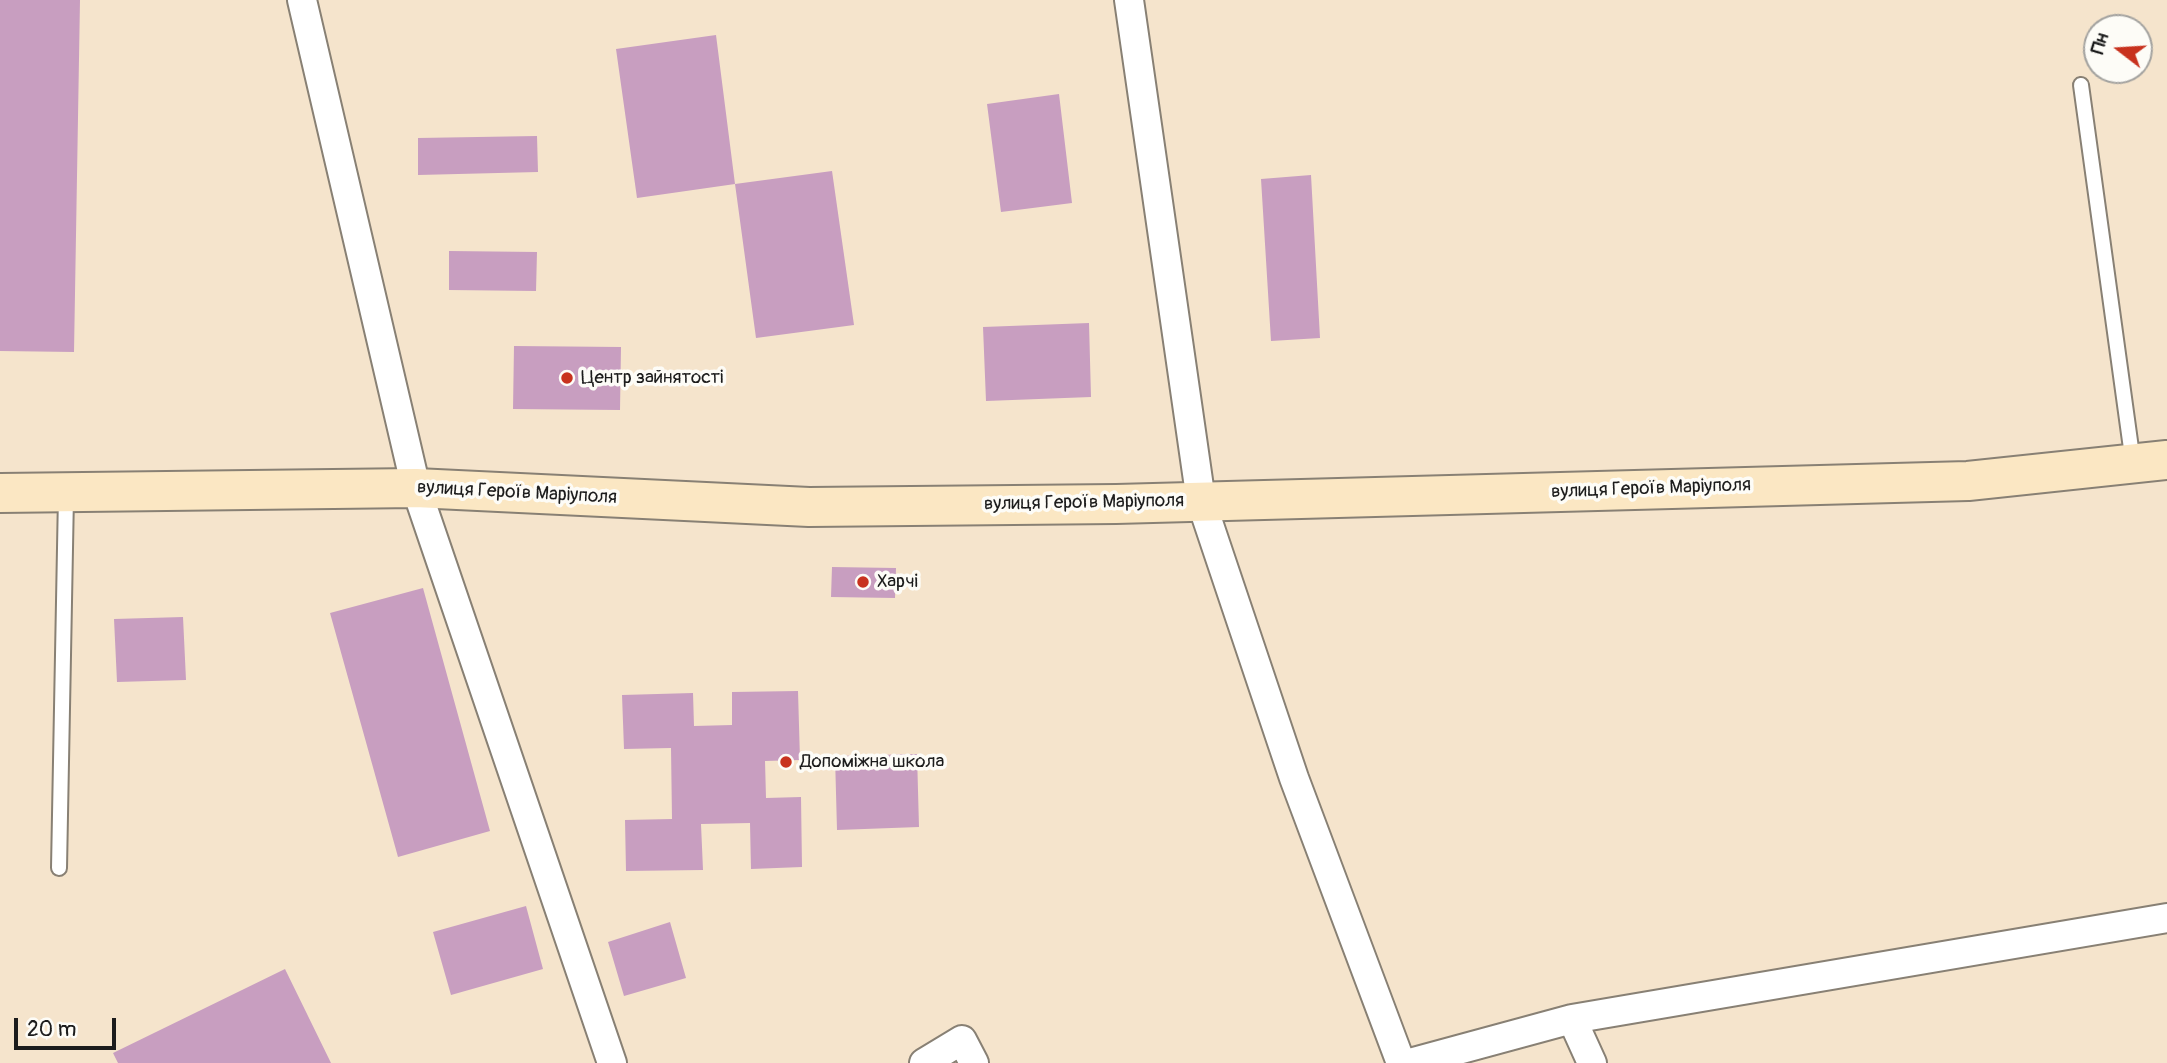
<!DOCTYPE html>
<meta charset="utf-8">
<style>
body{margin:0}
#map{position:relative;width:2167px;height:1063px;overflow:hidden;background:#f5e4cc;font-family:Pangolin,sans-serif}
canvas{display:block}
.north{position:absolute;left:2083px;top:14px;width:70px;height:70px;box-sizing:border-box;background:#fdfcf7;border:2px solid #a3a29f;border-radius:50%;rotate:287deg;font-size:19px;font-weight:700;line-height:28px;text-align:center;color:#1c1c1c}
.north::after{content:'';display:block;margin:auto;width:24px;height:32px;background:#c8321e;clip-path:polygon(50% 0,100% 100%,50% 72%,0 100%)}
.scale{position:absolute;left:14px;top:1018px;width:102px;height:32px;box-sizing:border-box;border:4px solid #1c1c1c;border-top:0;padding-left:9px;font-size:21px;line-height:24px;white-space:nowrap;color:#1c1c1c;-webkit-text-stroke:5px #fdfcf7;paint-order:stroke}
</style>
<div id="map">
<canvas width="2167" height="1063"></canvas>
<div class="north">Пн</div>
<div class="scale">20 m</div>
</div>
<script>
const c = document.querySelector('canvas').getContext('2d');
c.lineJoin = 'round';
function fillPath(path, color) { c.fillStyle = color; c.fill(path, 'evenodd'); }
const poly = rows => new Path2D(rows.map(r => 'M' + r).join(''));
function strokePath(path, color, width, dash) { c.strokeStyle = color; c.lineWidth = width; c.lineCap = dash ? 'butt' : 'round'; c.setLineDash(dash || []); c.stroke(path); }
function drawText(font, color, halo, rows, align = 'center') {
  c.font = font + ' Pangolin,sans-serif'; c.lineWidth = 7; c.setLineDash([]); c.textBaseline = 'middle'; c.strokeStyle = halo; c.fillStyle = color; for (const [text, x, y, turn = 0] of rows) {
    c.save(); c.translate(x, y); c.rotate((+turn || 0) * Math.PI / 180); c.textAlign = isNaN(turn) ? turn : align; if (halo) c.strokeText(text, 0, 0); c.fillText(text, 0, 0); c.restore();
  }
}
const building = poly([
 [0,0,80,0,74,352,0,351],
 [716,35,735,184,637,198,616,49],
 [1059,94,1072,203,1001,212,987,104],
 [537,136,538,172,418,175,418,138],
 [832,171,854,325,756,338,735,184],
 [1311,175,1320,338,1271,341,1261,179],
 [449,251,537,252,536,291,449,290],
 [1089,323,1091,397,986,401,983,327],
 [514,346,621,347,620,410,513,409],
 [832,567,896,568,895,598,831,597],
 [423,588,490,831,398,857,330,613],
 [183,617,186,680,117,682,114,619],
 [798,691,800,760,765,761,766,798,801,797,802,867,751,869,750,823,701,824,703,870,626,871,625,820,672,819,671,748,624,749,622,695,693,693,694,726,732,725,732,692],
 [917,754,919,827,837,830,835,756],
 [526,906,543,969,451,995,433,932],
 [670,922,686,978,624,996,608,942],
 [285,969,331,1063,118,1063,113,1053]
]);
const service = poly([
 [2081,85,2133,463],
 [59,868,66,495]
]);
const minor = poly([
 [302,0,416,488,612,1063],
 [1129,0,1201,501,1294,778,1401,1063],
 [1572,1019,2167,918],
 [924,1063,962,1040,974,1063],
 [1410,1063,1572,1019,1592,1063]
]);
const secondary = poly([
 [0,493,416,488,809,507,1116,504,1968,481,2167,460]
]);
const markers = [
 [567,378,7,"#c8321e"],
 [863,582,7,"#c8321e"],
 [786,762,7,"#c8321e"]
];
const poiNames = [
 ["Центр зайнятості",581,378],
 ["Харчі",877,582],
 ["Допомiжна школа",800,762]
];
const streetNames = [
 ["вулиця Героїв Маріуполя",1651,489,-2],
 ["вулиця Героїв Маріуполя",517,493,3],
 ["вулиця Героїв Маріуполя",1084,503,-1]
];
fillPath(building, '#c89ec0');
strokePath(service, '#888074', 18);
strokePath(minor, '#888074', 32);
strokePath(secondary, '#888074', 42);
strokePath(service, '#fff', 14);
strokePath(minor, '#fff', 28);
strokePath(secondary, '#fbe7c3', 38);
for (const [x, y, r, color] of markers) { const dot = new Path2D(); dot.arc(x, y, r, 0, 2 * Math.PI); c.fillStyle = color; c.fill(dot); strokePath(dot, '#fdfcf7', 2.5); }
drawText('19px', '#1c1c1c', '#fdfcf7', poiNames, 'left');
drawText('19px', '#1c1c1c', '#fdfcf7', streetNames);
</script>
